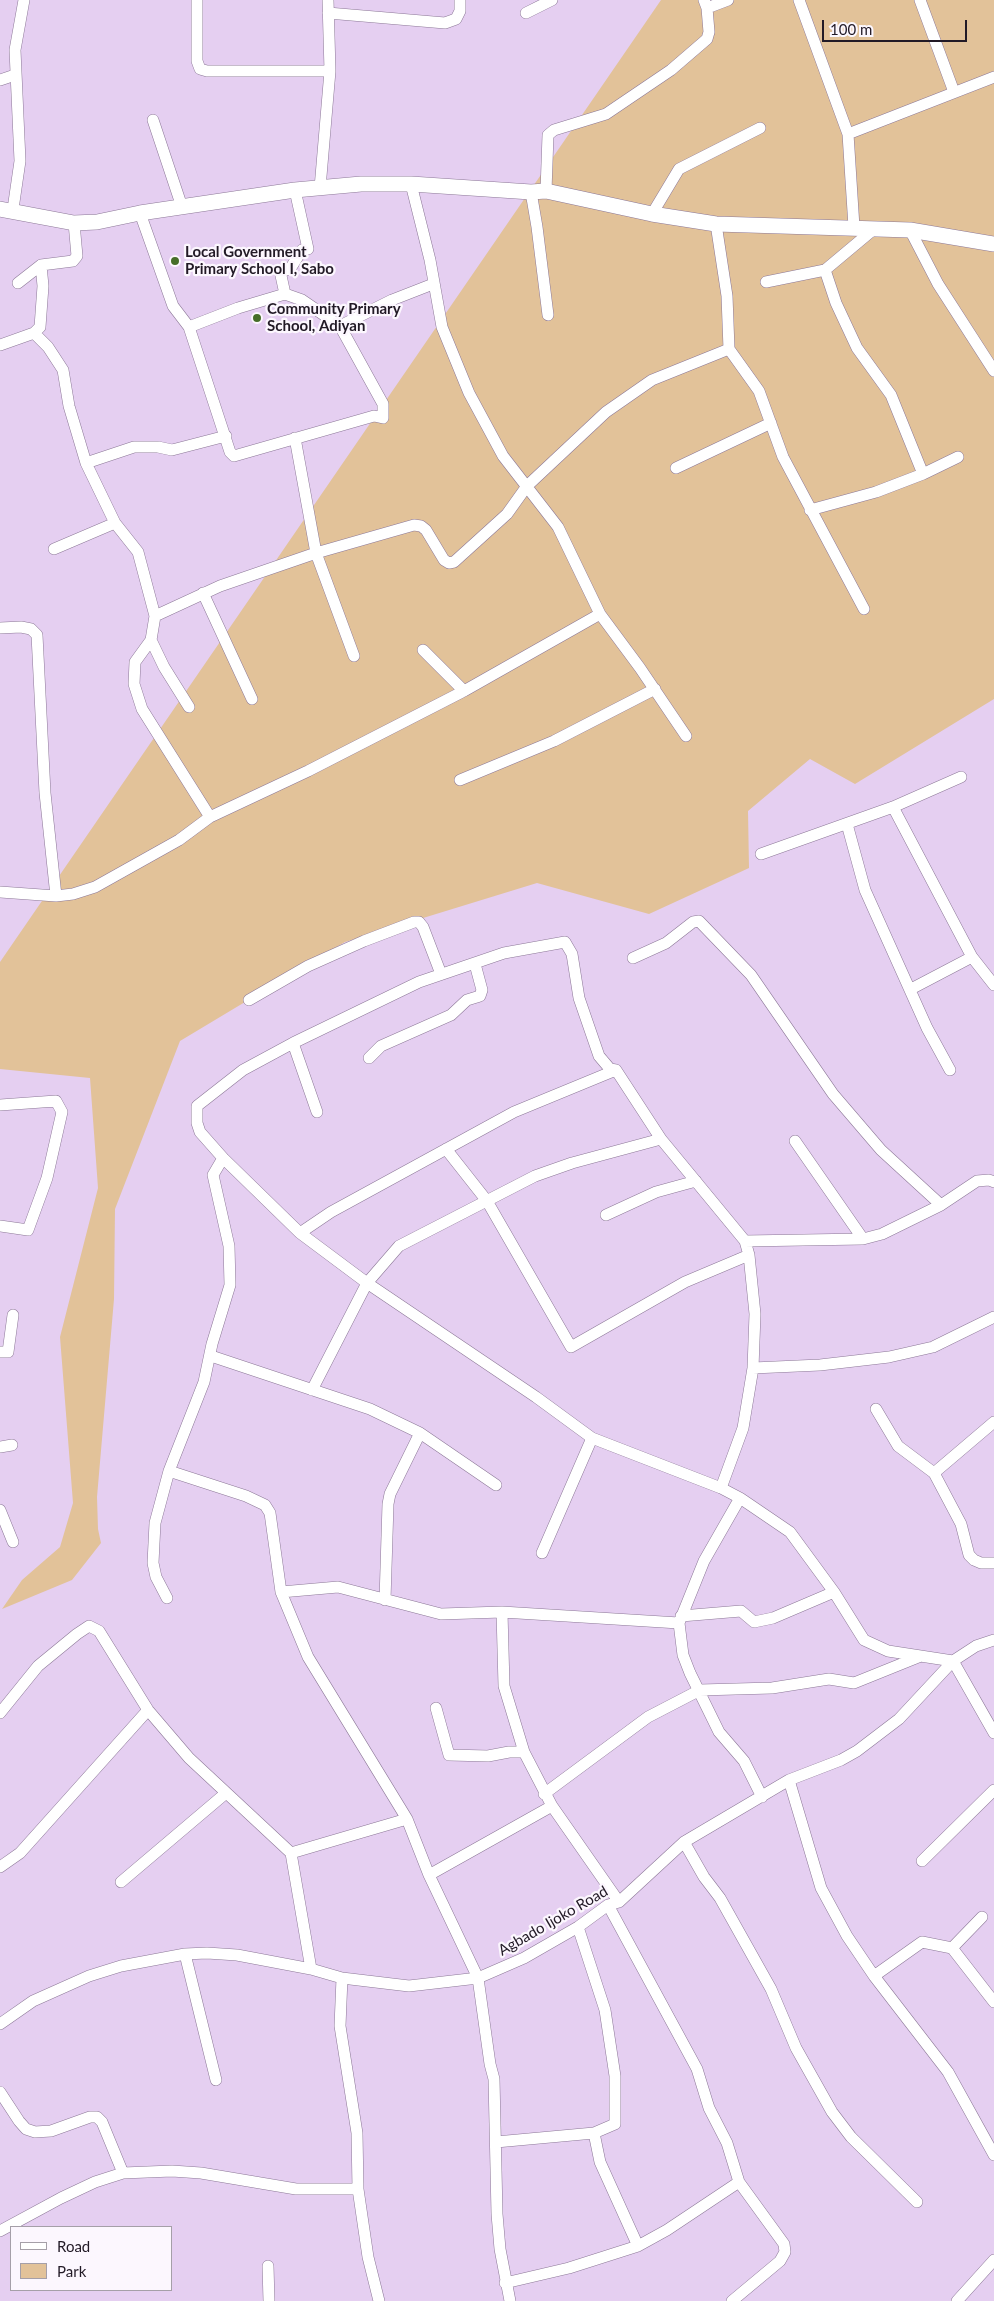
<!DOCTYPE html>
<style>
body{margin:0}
#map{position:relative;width:994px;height:2301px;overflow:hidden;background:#e5cff1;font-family:Lato,sans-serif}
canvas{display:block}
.legend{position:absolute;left:10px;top:2226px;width:162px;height:65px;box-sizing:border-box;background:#fcf7fe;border:1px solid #a59fa8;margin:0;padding:6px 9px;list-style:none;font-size:15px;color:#221a26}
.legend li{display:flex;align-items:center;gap:10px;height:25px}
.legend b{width:25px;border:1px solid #a59fa8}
.scale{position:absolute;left:822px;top:20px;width:145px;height:22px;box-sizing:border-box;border:2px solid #221a26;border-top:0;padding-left:6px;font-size:15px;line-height:18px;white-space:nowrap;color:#221a26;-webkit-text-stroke:4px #fcf7fe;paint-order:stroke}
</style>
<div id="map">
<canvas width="994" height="2301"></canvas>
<ul class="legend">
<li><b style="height:6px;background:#fff"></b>Road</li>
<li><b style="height:14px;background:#e2c299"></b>Park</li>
</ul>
<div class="scale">100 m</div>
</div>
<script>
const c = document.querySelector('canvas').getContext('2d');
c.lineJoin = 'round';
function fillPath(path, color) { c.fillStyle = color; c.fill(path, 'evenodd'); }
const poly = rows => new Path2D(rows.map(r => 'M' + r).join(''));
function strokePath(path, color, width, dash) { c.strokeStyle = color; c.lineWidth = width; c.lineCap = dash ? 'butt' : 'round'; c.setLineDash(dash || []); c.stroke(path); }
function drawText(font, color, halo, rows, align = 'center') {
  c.font = font + ' Lato,sans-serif'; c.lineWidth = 4.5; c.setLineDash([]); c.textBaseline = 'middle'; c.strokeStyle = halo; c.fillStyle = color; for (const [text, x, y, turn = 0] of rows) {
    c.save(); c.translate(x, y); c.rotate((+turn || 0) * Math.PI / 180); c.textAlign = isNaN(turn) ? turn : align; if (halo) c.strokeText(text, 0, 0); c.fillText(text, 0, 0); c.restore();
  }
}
const green = poly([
 [661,0,994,0,994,699,855,784,810,759,748,811,749,868,649,914,537,883,345,942,180,1041,115,1209,114,1299,97,1497,98,1529,101,1543,72,1580,2,1609,22,1580,60,1547,73,1503,60,1337,98,1188,90,1078,0,1069,0,962]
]);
const street = poly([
 [197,0,197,61,200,69,207,71,330,71],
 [704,0,707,8,728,0],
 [799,0,848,134,854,227],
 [920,0,954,92],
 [328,13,445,23,456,19,460,11,460,0],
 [526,13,552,0],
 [0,80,15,75],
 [153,120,182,207],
 [848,134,994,77],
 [411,184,430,260,442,327,469,393,503,456,558,527,600,614,640,668,686,736],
 [320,188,330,71,328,0],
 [546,191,548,135,554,130,606,114,671,70,707,39,709,32,707,8],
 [531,192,537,227,548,315],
 [13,209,20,161,15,50,24,0],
 [140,213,173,306,189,327,230,452,234,456,374,416,383,418,383,404,340,326,302,300,285,294,238,308,189,327],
 [652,214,679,169,760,128],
 [716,224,727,296,729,349],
 [910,230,938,284,994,371],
 [825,270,836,303,857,348,891,395,923,474],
 [766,282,825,270,874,229],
 [18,283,41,265,73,261,77,256,74,223],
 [285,294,280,271,290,269,302,250,308,249,295,190],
 [340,326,392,300,433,284],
 [34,333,48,347,63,370,69,406,86,463,115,523,138,552,155,616],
 [0,345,34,333,40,327,43,286,41,265],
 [295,438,316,553,354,656],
 [86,463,134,447,158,447,172,450,226,436],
 [676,468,771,423],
 [810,510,876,492,923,474,958,457],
 [54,549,115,523],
 [203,593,252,699],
 [0,628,21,627,31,629,37,635,45,793,56,896],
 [151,640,164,667,189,707],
 [423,650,464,691],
 [460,780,554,741,655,689],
 [893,807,972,957,994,985],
 [210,817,142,709,134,684,135,662,151,640,155,616,220,586,316,553,414,525,421,526,426,530,444,560,449,563,454,562,507,514,527,486,606,412,652,380,729,349,759,391,783,457,864,609],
 [847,824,865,890,927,1028,950,1070],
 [761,854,893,807,961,777],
 [0,892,56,896,73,894,95,887,179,840,210,817,308,771,464,691,600,614],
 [633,958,666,943,693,922,699,921,751,975,833,1094,881,1150,941,1205],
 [911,989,972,957],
 [249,1000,308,966,364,941,414,922,419,922,423,927,441,974],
 [293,1043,317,1112],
 [369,1058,381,1046,451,1015,467,1000,480,996,482,990,475,964],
 [0,1105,56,1101,62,1112,47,1178,28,1230,0,1226],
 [795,1141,863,1239],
 [446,1149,487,1201,571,1347,685,1282,749,1255],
 [606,1215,656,1192,696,1181],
 [300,1233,331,1212,514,1112,616,1070],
 [745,1241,863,1239,882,1234,941,1205,977,1181,989,1180,994,1182],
 [0,1352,8,1352,13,1315],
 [211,1356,370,1409,420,1433,496,1485],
 [753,1368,820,1365,889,1357,933,1347,994,1317],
 [312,1390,367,1283,399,1246,535,1176,572,1163,661,1139],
 [876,1409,898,1446,934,1473,961,1524,969,1555,974,1560,981,1563,994,1563],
 [0,1447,12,1445],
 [169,1471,246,1496,265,1505,270,1513,281,1592,308,1657,407,1819,429,1875,478,1978,490,2064,494,2079,497,2214,500,2249,510,2301],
 [934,1473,994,1422],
 [721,1488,743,1428,753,1368,755,1314,749,1255,745,1241,661,1139,616,1070,610,1069,599,1056,579,998,572,954,565,942,504,953,419,982,293,1043,243,1070,197,1106,197,1123,200,1132,223,1158,300,1233,367,1283,536,1397,592,1438,721,1488,740,1498,790,1532,834,1592,864,1640,888,1651,953,1661,994,1733],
 [740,1498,704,1561,679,1623,683,1655,690,1673,719,1732,744,1761,762,1797],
 [0,1510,13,1542],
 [542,1553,592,1438],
 [281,1592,338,1587,441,1614,502,1612,679,1623],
 [167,1598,156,1577,153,1563,155,1523,169,1471,204,1382,212,1344,230,1285,229,1246,213,1175,223,1158],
 [385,1600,388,1504,390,1494,420,1433],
 [502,1612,504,1686,524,1752,552,1806,619,1902],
 [681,1616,741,1611,754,1622,773,1618,834,1592],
 [436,1708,449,1755,488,1756,509,1752,524,1752],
 [0,1713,38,1666,77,1634,89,1626,99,1631,148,1710,189,1758,291,1853,311,1969],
 [789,1780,821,1888,847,1936,874,1976,948,2072,994,2155],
 [544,1794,648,1717,700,1690,772,1688,829,1679,854,1683,921,1656],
 [684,1842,704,1877,720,1898,771,1989,796,2048,832,2112,851,2137,917,2202],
 [291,1853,407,1819],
 [922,1861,994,1790],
 [0,1867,20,1853,148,1710],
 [429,1875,552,1806],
 [121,1882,226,1793],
 [608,1905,697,2069,709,2108,727,2143,739,2182,784,2244,785,2252,780,2261,732,2301],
 [952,1948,982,1917],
 [185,1954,216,2080],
 [874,1976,922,1942,952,1948,994,2002],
 [342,1978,340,2026,357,2133,358,2189,368,2257,379,2301],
 [0,2024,33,2001,89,1976,121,1966,185,1954,207,1953,237,1955,311,1969,342,1978,409,1986,478,1978,524,1958,578,1927,608,1905,619,1902,684,1842,789,1780,841,1760,857,1751,899,1719,953,1661,976,1646,994,1640],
 [0,2092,19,2121,26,2129,35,2132,51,2131,90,2117,97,2117,102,2122,123,2173],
 [594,2133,600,2162,638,2246],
 [496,2142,594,2133,615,2124,615,2076,605,2010,578,1927],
 [0,2231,61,2198,95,2182,123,2173,172,2171,201,2173,296,2189,358,2189],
 [268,2266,269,2301],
 [505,2283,569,2268,638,2246,667,2230,739,2182],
 [957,2301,994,2260]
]);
const secondary = poly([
 [0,209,74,223,97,222,140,213,295,190,361,184,411,184,531,192,546,191,652,214,716,224,910,230,994,244]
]);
const markers = [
 [175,261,5,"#466d28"],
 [257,318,5,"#466d28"]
];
const poiNames = [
 ["Local Government",185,252],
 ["Primary School I, Sabo",185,269],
 ["Community Primary",267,309],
 ["School, Adiyan",267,326]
];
const streetNames = [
 ["Agbado Ijoko Road",553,1921,-30]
];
fillPath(green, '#e2c299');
strokePath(street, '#8c7897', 12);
strokePath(secondary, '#8c7897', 16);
strokePath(street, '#fff', 11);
strokePath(secondary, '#fff', 15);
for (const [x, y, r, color] of markers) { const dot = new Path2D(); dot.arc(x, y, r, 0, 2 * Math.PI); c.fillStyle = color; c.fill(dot); strokePath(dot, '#fcf7fe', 2); }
drawText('bold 15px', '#221a26', '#fcf7fe', poiNames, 'left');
drawText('15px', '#221a26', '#fcf7fe', streetNames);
</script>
